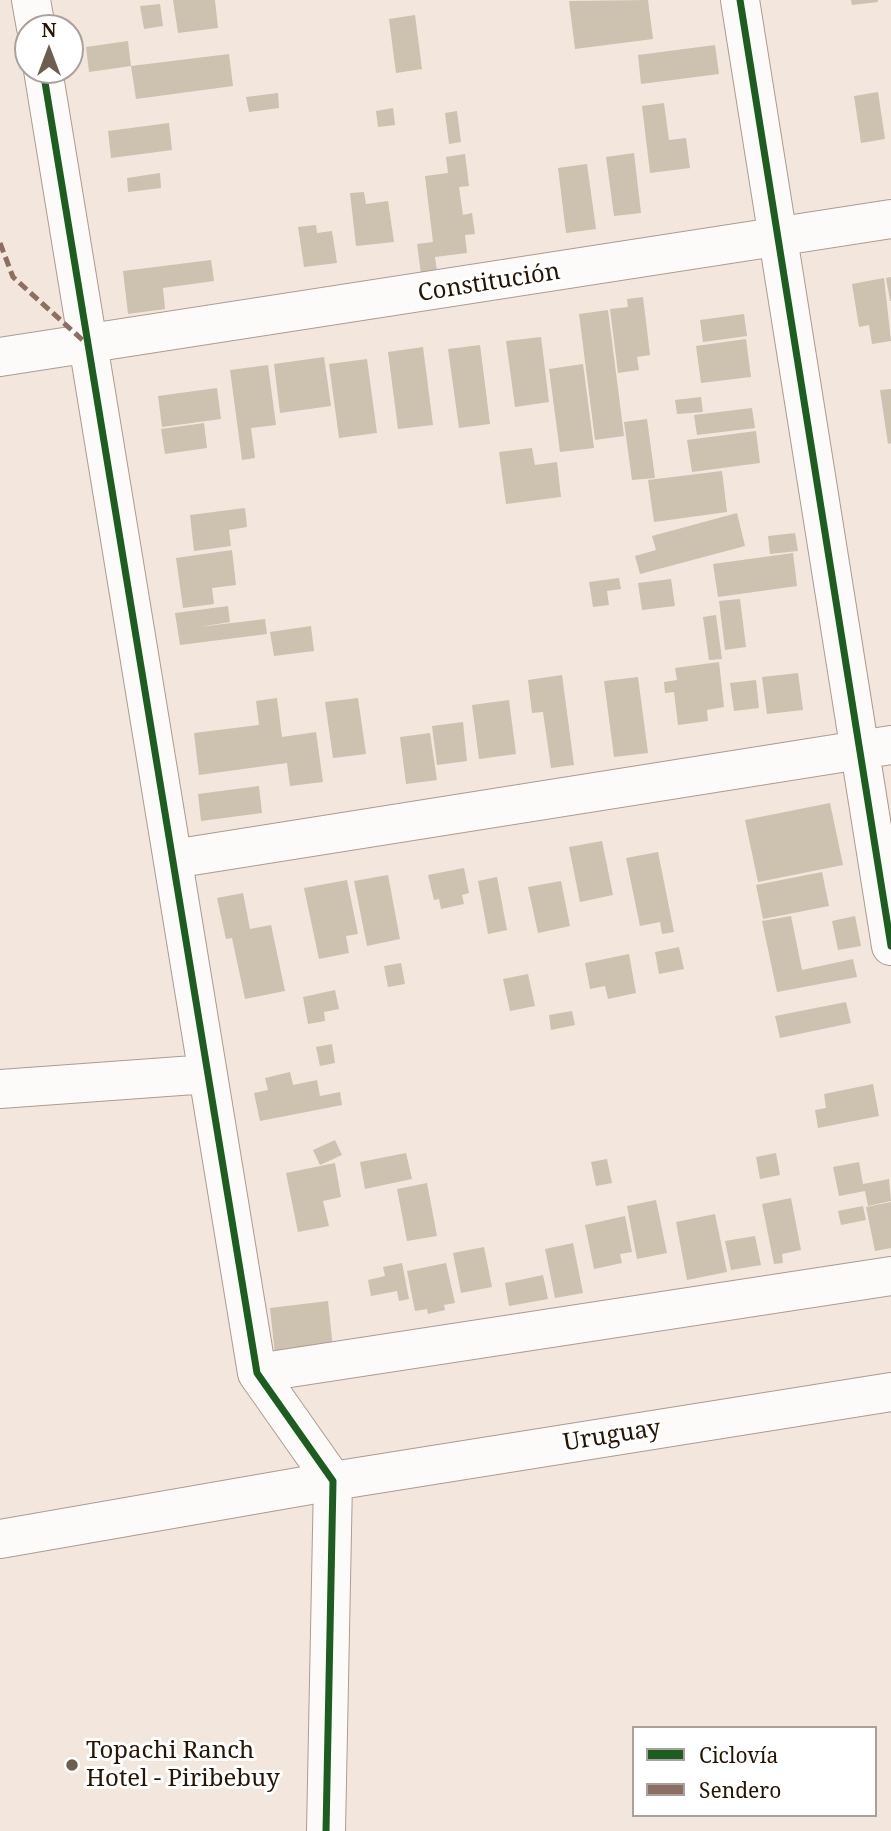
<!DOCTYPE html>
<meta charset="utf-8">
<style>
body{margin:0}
#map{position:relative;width:891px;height:1831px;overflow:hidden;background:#f3e6dc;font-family:"Noto Serif",serif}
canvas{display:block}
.legend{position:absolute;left:632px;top:1726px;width:245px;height:91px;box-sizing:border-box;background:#fff;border:2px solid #a9a19a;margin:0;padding:9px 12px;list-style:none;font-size:21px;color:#271402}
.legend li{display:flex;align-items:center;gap:14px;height:35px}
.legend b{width:35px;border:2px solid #a9a19a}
.north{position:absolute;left:14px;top:14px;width:70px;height:70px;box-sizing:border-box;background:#fff;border:2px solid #a9a19a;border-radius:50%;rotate:0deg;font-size:19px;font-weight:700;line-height:28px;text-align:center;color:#271402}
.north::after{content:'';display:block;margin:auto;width:24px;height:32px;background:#6e5e4e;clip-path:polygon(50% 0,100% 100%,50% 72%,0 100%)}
</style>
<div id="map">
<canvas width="891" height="1831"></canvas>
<ul class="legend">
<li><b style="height:9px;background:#1b5e20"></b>Ciclovía</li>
<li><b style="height:9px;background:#8d6e63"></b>Sendero</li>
</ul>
<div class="north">N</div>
</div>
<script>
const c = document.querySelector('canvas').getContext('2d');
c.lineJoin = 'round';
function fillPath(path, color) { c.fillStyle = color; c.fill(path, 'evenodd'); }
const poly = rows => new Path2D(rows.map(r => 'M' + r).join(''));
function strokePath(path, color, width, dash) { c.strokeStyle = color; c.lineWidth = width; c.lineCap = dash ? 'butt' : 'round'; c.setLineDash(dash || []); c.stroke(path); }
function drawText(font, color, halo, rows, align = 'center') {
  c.font = font + ' "Noto Serif",serif'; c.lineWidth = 6; c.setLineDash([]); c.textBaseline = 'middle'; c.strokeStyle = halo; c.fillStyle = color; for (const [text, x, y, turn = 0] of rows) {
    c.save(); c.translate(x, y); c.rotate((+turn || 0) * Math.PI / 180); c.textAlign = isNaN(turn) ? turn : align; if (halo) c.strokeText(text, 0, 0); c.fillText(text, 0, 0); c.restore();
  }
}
const building = poly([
 [173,0,215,0,218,28,178,33],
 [648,0,653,39,575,49,569,1],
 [851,0,878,0,878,2,852,5],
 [160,4,163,26,144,29,140,6],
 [415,15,422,69,396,73,389,19],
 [128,41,131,66,229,54,233,86,136,99,131,66,89,72,86,47],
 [715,45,719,74,641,84,638,55],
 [878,92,885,139,861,143,854,96],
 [278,93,279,108,249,112,246,97],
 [664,103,669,140,686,138,690,168,650,173,642,106],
 [393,108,395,125,378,127,376,111],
 [457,111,461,142,449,144,445,113],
 [169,123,172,150,111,158,108,131],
 [634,153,641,213,614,216,606,157],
 [465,154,469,186,459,187,463,215,472,213,475,234,465,235,467,253,435,257,437,271,421,274,417,244,433,242,425,176,448,173,446,157],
 [587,164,596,229,566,233,558,168],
 [160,173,161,188,128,192,127,178],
 [364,192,366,204,388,201,394,242,356,246,350,193],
 [316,225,317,233,332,231,337,263,304,267,298,227],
 [211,260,214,281,163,288,165,309,128,314,123,271],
 [891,277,891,301,890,301,886,278],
 [884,278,891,341,872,344,869,325,859,327,852,284],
 [643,297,650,355,637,357,639,370,618,373,610,309,628,307,627,299],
 [608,310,624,436,595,440,579,314],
 [744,314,747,336,703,342,700,320],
 [541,337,549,402,515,407,506,341],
 [746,339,751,377,701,383,696,346],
 [480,345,490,424,459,428,448,349],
 [423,347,433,425,398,429,388,352],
 [324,357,331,406,280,413,274,364],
 [367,359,377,433,339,438,329,364],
 [583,364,594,448,560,452,549,369],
 [268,365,276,425,251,428,255,458,242,460,230,370],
 [217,388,221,419,162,427,158,396],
 [891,389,891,443,888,444,880,390],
 [701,397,703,412,677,414,675,400],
 [752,408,755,428,697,435,694,415],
 [647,419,655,478,632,480,624,422],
 [204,423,207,448,165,454,161,429],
 [756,431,760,463,692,472,687,440],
 [532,448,535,465,557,462,561,497,506,504,499,452],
 [722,471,727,512,654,522,648,480],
 [245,508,247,527,229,530,231,546,194,551,190,515],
 [737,513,745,546,640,574,635,556,656,550,652,536],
 [795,533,798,551,770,554,768,536],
 [232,550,236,585,212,588,214,604,183,608,176,558],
 [793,553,797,586,718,597,713,564],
 [619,578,621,589,607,591,609,605,593,607,589,582],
 [671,579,675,606,642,610,638,583],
 [740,599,746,647,725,650,719,601],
 [228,606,230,622,199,627,265,619,267,634,180,645,175,613],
 [716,615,722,659,709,660,703,617],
 [311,626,314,651,274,656,270,632],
 [719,662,724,707,707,710,708,721,678,725,674,692,665,693,664,682,677,680,675,668],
 [798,673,803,710,767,714,762,677],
 [562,675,574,765,551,768,543,712,532,713,528,680],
 [638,677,648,753,614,757,604,681],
 [756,680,759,708,734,711,730,683],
 [277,698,282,737,316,732,323,782,290,786,287,763,199,775,194,733,259,725,256,701],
 [358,698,366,754,333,758,325,702],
 [509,700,516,754,479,759,472,705],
 [463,722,467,761,437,765,432,726],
 [430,733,437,780,406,784,400,737],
 [259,786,262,813,201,821,198,794],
 [830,803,843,865,758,882,745,820],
 [602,841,613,895,580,902,569,847],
 [658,852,674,932,662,934,660,922,640,926,626,858],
 [464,868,469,893,462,895,464,904,441,909,439,899,434,900,428,875],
 [822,872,829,906,763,919,756,885],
 [388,875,400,939,367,946,354,881],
 [497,877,507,930,488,934,478,881],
 [347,880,358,934,346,936,349,953,319,959,304,888],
 [561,881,570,926,538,933,528,887],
 [243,893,250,929,271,925,285,991,245,999,232,938,226,939,217,898],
 [791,916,802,970,853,959,857,977,777,992,762,921],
 [855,916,861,946,838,950,832,921],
 [679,947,684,969,659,974,655,952],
 [629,954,636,993,608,999,605,986,590,989,585,963],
 [401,963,405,984,388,987,384,966],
 [528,974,535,1006,510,1011,503,979],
 [335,990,339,1009,324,1012,325,1021,308,1024,303,997],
 [846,1002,851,1023,780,1038,775,1016],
 [572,1011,575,1025,551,1030,549,1015],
 [332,1044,335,1063,320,1066,316,1047],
 [290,1072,293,1085,317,1080,320,1096,340,1092,342,1105,260,1121,254,1093,268,1090,265,1078],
 [873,1084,879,1116,818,1128,815,1110,826,1108,824,1094],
 [335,1140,342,1155,320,1165,313,1150],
 [406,1153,412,1179,365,1189,360,1162],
 [776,1153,780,1175,760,1179,756,1157],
 [607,1159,612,1183,596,1186,591,1162],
 [859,1162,863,1184,889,1179,891,1201,868,1206,865,1191,839,1196,833,1167],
 [335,1163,341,1197,323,1201,329,1226,298,1232,286,1173],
 [427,1183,437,1236,407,1241,397,1189],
 [791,1198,801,1250,782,1254,783,1263,774,1264,762,1204],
 [656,1200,667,1253,637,1259,627,1206],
 [891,1202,891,1248,875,1251,866,1207],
 [863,1206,866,1220,841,1225,838,1211],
 [715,1214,727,1272,687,1280,676,1222],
 [625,1216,632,1252,620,1254,622,1263,594,1269,585,1225],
 [755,1236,761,1265,731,1270,725,1241],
 [573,1243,583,1293,555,1298,545,1249],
 [484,1247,492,1287,461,1293,453,1253],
 [402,1263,409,1299,399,1301,397,1291,371,1296,368,1280,385,1276,383,1267],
 [446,1263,455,1303,444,1305,445,1310,428,1314,427,1309,415,1311,407,1271],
 [543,1275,548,1299,509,1306,505,1283],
 [328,1301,333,1348,275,1355,270,1308]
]);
const minor = poly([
 [31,0,36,28],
 [740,0,891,946],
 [43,70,257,1373,333,1481,326,1831],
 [0,357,891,219],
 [173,859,891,745],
 [0,1089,208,1074],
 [257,1373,891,1276],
 [0,1539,333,1481,891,1392]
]);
const quiet = poly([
 [0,243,13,277,87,344]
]);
const cycleway = poly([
 [740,0,891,946],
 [43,70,257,1373,333,1481,326,1831]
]);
const markers = [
 [72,1765,7,"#6e5e4e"]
];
const streetNames = [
 ["Constitución",489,283,-9],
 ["Uruguay",612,1436,-9]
];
const poiNames = [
 ["Topachi Ranch",86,1751],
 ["Hotel - Piribebuy",86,1779]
];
fillPath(building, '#cdc1b0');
strokePath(minor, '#ac9c8f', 40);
strokePath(minor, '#fdfbfa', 38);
strokePath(quiet, '#8d6e63', 5, [10, 5]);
strokePath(cycleway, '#1b5e20', 7);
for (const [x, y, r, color] of markers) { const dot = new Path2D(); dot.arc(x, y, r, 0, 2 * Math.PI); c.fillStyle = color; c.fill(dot); strokePath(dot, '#fff', 2.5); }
drawText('24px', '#271402', '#fff', streetNames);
drawText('24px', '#271402', '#fff', poiNames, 'left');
</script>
